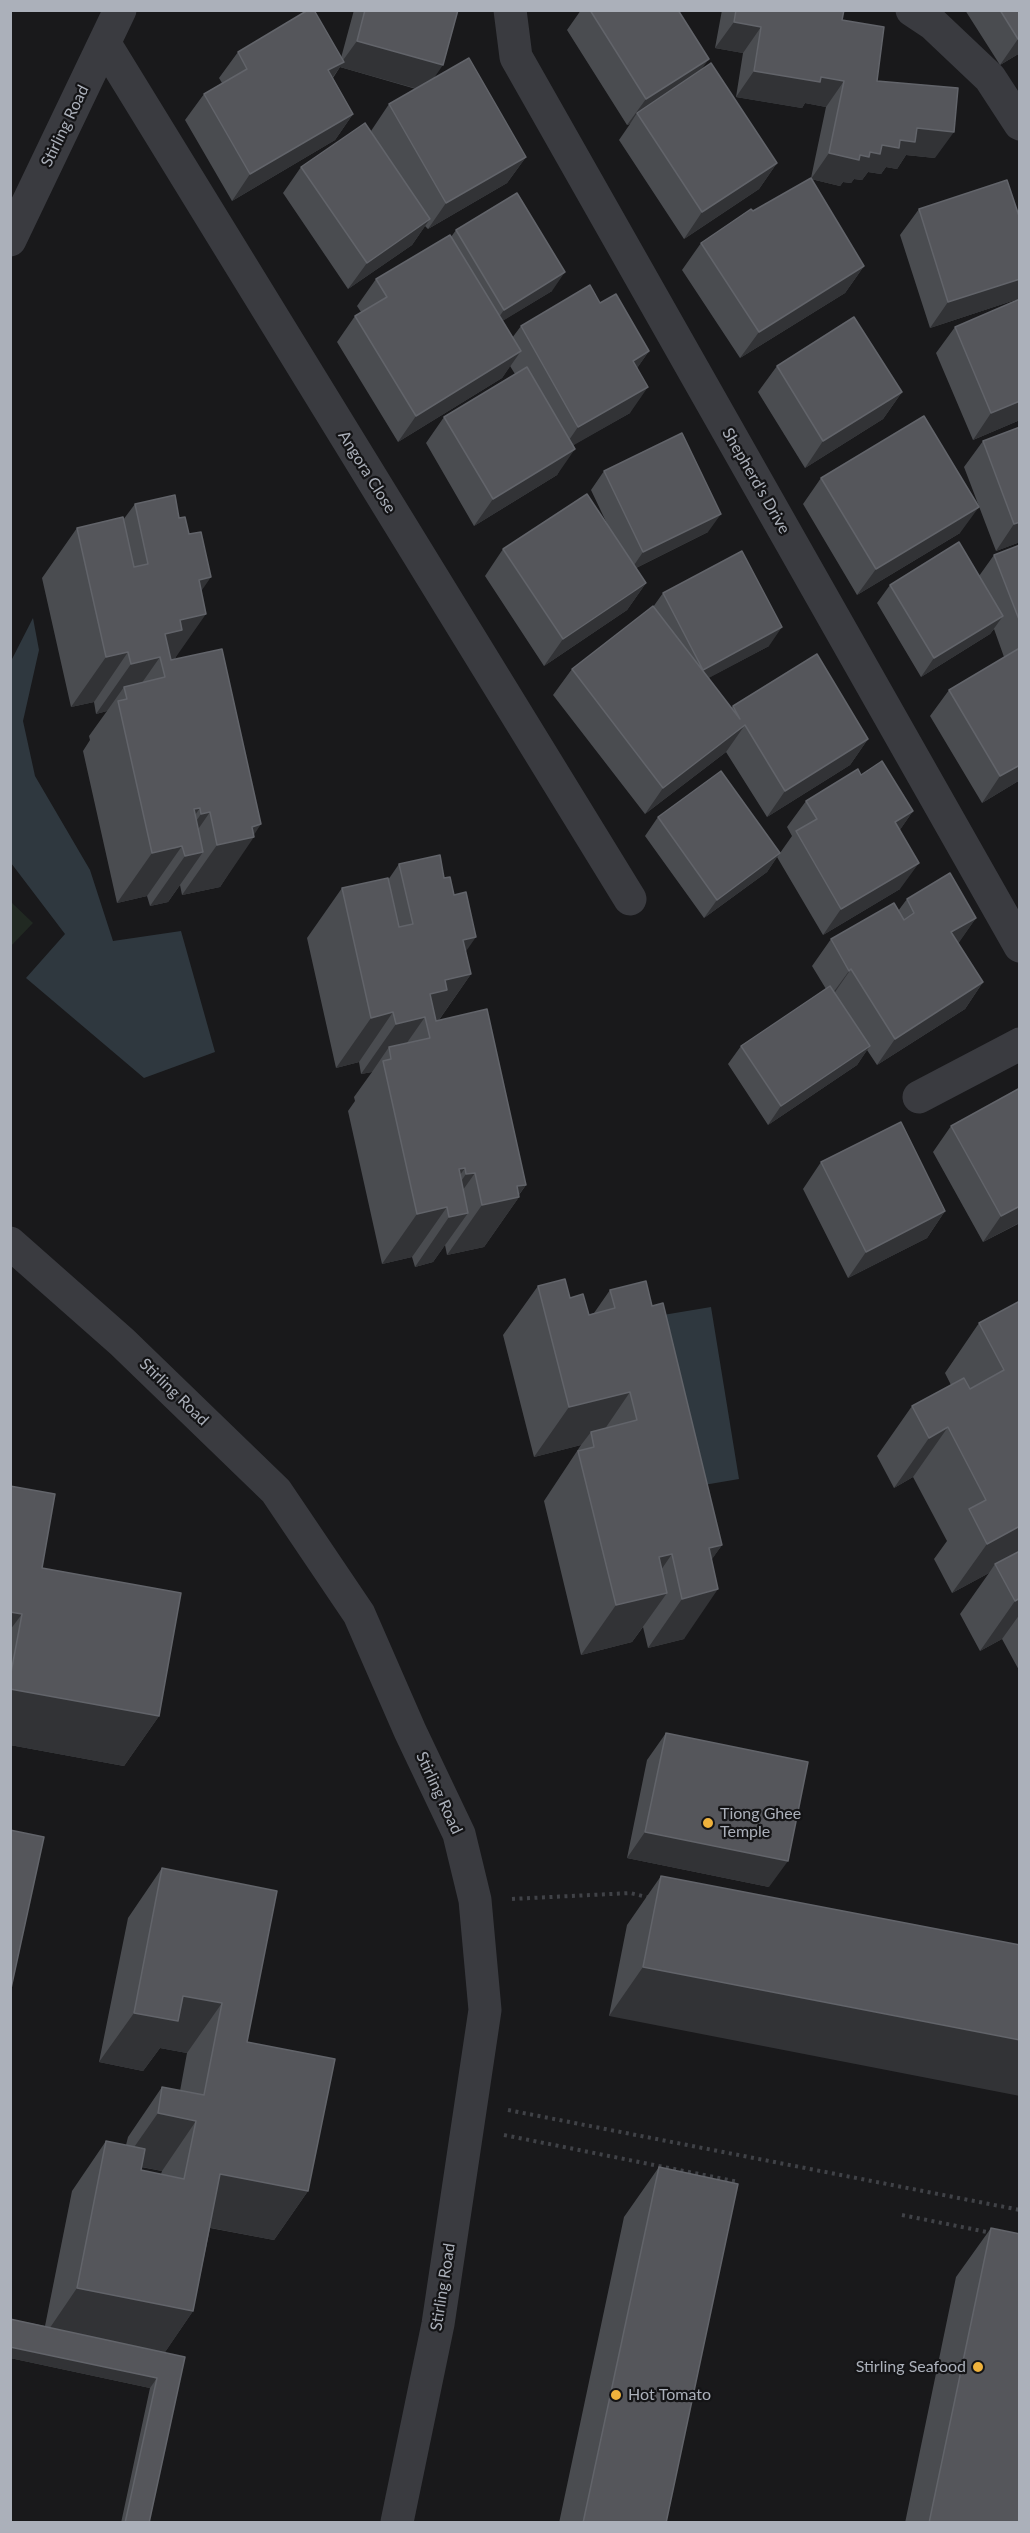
<!DOCTYPE html>
<style>
body{margin:0}
#map{position:relative;width:1030px;height:2533px;overflow:hidden;background:#19191b;font-family:Lato,sans-serif}
canvas{display:block}
.frame{position:absolute;inset:0;border:12px solid #abb0ba;pointer-events:none}
</style>
<div id="map">
<canvas width="1030" height="2533"></canvas>
<div class="frame"></div>
</div>
<script>
const c = document.querySelector('canvas').getContext('2d');
c.lineJoin = 'round';
function fillPath(path, color) { c.fillStyle = color; c.fill(path, 'evenodd'); }
const poly = rows => new Path2D(rows.map(r => 'M' + r).join(''));
function strokePath(path, color, width, dash) { c.strokeStyle = color; c.lineWidth = width; c.lineCap = dash ? 'butt' : 'round'; c.setLineDash(dash || []); c.stroke(path); }
function drawText(font, color, halo, rows, align = 'center') {
  c.font = font + ' Lato,sans-serif'; c.lineWidth = 4.5; c.setLineDash([]); c.textBaseline = 'middle'; c.strokeStyle = halo; c.fillStyle = color; for (const [text, x, y, turn = 0] of rows) {
    c.save(); c.translate(x, y); c.rotate((+turn || 0) * Math.PI / 180); c.textAlign = isNaN(turn) ? turn : align; if (halo) c.strokeText(text, 0, 0); c.fillText(text, 0, 0); c.restore();
  }
}
const green = poly([
 [10,901,33,923,11,946,10,946]
]);
const water = poly([
 [33,618,39,650,23,721,35,776,90,870,113,941,181,931,215,1052,144,1078,26,978,65,934,11,863,11,661],
 [711,1307,739,1479,692,1487,663,1315]
]);
const path = poly([
 [512,1899,630,1893,651,1898],
 [508,2110,1020,2210],
 [504,2135,739,2182],
 [902,2215,992,2233]
]);
const street = poly([
 [510,10,516,57,1020,946],
 [912,10,933,24,990,78,1020,124],
 [105,44,630,899],
 [10,240,120,10],
 [919,1097,1020,1044],
 [10,1243,122,1342,276,1491,359,1614,410,1731,459,1834,475,1900,485,2010,438,2324,397,2522]
]);
const wall = poly([
 [354,10,458,10,433,79,526,157,507,183,428,229,425,226,412,245,348,289,283,193,301,167,375,138,371,131,389,104,416,89,340,67,333,78,353,114,335,140,232,201,185,120,204,94,222,83,219,78,238,52,341,58],
 [581,10,678,10,700,71,777,163,759,189,684,239,619,140,630,124,627,125,567,30],
 [722,10,844,10,842,20,877,81,935,158,906,155,897,169,886,167,881,174,868,172,862,180,854,179,851,183,843,182,840,186,811,179,864,266,845,293,740,358,682,270,701,243,811,178,826,107,805,103,802,108,736,97,743,53,715,48],
 [965,10,1020,10,1020,53,1000,65],
 [919,209,1020,219,1020,298,1018,299,930,328,900,235],
 [456,230,552,291,502,321,512,338,521,326,600,303,649,351,637,368,630,413,573,445,557,475,474,526,426,443,444,417,515,374,510,366,502,378,398,442,337,342,355,316,361,312,357,306,376,279,451,237],
 [1020,299,1020,420,973,440,936,353,955,327],
 [777,366,902,392,883,419,805,468,758,392],
 [1020,427,1020,542,996,551,964,467,983,441],
 [604,471,708,532,636,568,646,583,627,610,544,666,485,576,503,549,610,530,591,490],
 [821,478,960,533,857,595,803,504],
 [135,504,179,518,201,591,175,659,254,834,220,887,182,895,180,885,168,902,150,906,147,896,117,903,83,751,90,740,89,736,107,711,96,714,94,702,71,707,42,578,77,528,123,520],
 [1020,545,1020,780,982,803,930,716,949,690,1004,657,994,629,990,634,921,677,877,603,890,585,979,576,994,555],
 [663,593,769,646,708,678,731,708,733,706,868,739,850,765,767,817,726,752,645,814,553,695,572,669,653,607],
 [861,775,913,811,899,831,900,889,823,935,777,857,767,872,704,918,645,836,658,817,780,853,792,836,787,827,806,801],
 [399,864,444,878,466,952,471,974,439,1020,526,1185,519,1195,519,1197,484,1247,447,1255,445,1245,433,1262,415,1267,412,1257,382,1264,348,1111,355,1101,354,1097,372,1072,361,1074,359,1062,336,1068,307,938,342,888,388,880],
 [907,899,976,918,958,943,983,982,965,1009,877,1065,867,1050,857,1065,768,1125,728,1064,741,1046,826,989,812,966,831,939,898,911],
 [1020,1088,1020,1223,983,1242,933,1152,951,1126],
 [821,1162,945,1211,927,1238,848,1278,803,1189],
 [538,1286,570,1298,589,1315,594,1313,610,1290,652,1306,722,1545,711,1560,684,1639,648,1648,643,1627,632,1642,581,1655,544,1501,581,1445,534,1457,503,1335],
 [1020,1301,1020,1672,1002,1639,980,1651,960,1614,989,1573,952,1593,934,1559,947,1541,913,1477,894,1488,877,1456,912,1406,951,1385,945,1373,979,1323],
 [10,1486,42,1568,159,1716,124,1766,10,1745],
 [666,1733,769,1887,627,1858,647,1760],
 [162,1868,247,2042,308,2191,274,2240,210,2228,193,2311,165,2352,149,2523,121,2523,150,2388,10,2358,10,2319,45,2326,72,2191,106,2141,126,2145,128,2137,162,2087,180,2091,187,2053,160,2048,143,2071,99,2062,128,1918],
 [141,2167,162,2171,161,2174,141,2170],
 [661,1876,1020,1945,609,2016,627,1925],
 [659,2167,666,2523,559,2523,624,2217],
 [991,2228,1020,2523,905,2523,956,2277]
]);
const shadedWall = poly([
 [734,22,761,27,743,53,715,48],
 [1020,38,1020,53,1000,65,1018,39],
 [357,41,443,65,425,91,340,67,325,88,328,70,341,63],
 [709,59,690,85,637,113,630,124,627,125,646,99],
 [754,71,821,77,844,81,826,107,805,103,802,108,736,97],
 [353,114,335,140,232,201,250,174],
 [917,128,954,132,935,158,906,155,897,169,886,167,881,174,868,172,862,180,854,179,851,183,843,182,840,186,811,179,829,153,860,155,870,152,882,145,900,140],
 [526,157,507,183,428,229,446,203],
 [777,163,759,189,684,239,702,212],
 [430,219,412,245,348,289,367,263],
 [864,266,845,293,740,358,759,332],
 [565,272,552,291,491,328,504,310],
 [1020,279,1020,298,1018,299,930,328,948,302],
 [521,351,502,378,398,442,416,416],
 [649,351,631,377,633,361],
 [648,387,630,413,560,453,578,427],
 [902,392,883,419,805,468,823,441],
 [1020,401,1020,420,973,440,991,413],
 [575,449,557,475,474,526,493,499],
 [979,507,960,533,857,595,876,569],
 [721,514,708,532,630,571,643,552],
 [1020,522,1020,542,996,551,1014,524],
 [211,577,182,619,206,614,171,664,160,657,125,707,127,699,124,687,107,711,96,714,131,664,199,580],
 [646,583,627,610,544,666,563,639],
 [1003,616,990,634,921,677,934,658],
 [782,627,769,646,690,688,703,670],
 [128,652,94,702,71,707,106,657],
 [745,725,726,752,645,814,663,788],
 [868,739,850,765,767,817,785,791],
 [1020,765,1020,780,982,803,1000,776],
 [200,808,171,849,178,848,201,814,210,812,183,851,182,846,147,896,117,903,152,853,194,809],
 [913,811,895,837,895,822],
 [261,824,252,838,254,837,220,887,182,895,217,845,252,827],
 [203,852,168,902,150,906,185,856],
 [780,853,767,872,704,918,717,900],
 [919,863,900,889,823,935,841,909],
 [976,918,958,944,951,932],
 [476,937,446,980,471,974,436,1024,425,1017,390,1067,391,1059,389,1047,372,1072,361,1074,396,1024,463,940],
 [851,969,833,995,830,997,849,971],
 [983,982,965,1009,877,1065,895,1039],
 [393,1012,359,1062,336,1068,371,1018],
 [870,1046,857,1065,768,1125,781,1106],
 [465,1168,435,1210,443,1208,466,1174,475,1173,448,1211,447,1207,412,1257,382,1264,417,1214,459,1169],
 [526,1185,517,1197,519,1197,484,1247,447,1255,482,1205,517,1186],
 [1020,1206,1019,1223,983,1242,1001,1216],
 [945,1211,927,1238,848,1278,866,1252],
 [468,1213,433,1262,415,1267,449,1217],
 [630,1392,596,1442,591,1432,581,1445,534,1457,569,1407],
 [948,1427,913,1477,894,1488,929,1438],
 [1020,1526,1020,1551,995,1564,989,1573,952,1593,987,1544],
 [722,1545,687,1595,709,1548],
 [672,1554,641,1599,667,1593,632,1642,581,1655,616,1605,659,1557],
 [718,1589,684,1639,648,1648,682,1599],
 [1020,1598,1020,1614,1002,1639,980,1651,1015,1601],
 [10,1612,22,1614,10,1630],
 [10,1689,159,1716,124,1766,10,1745],
 [645,1832,788,1861,769,1887,627,1858],
 [643,1967,1020,2040,1020,2096,609,2016],
 [183,1996,222,2003,187,2053,160,2048,143,2071,99,2062,134,2013],
 [158,2113,196,2121,162,2171,123,2163],
 [220,2174,308,2191,274,2240,185,2223],
 [77,2288,193,2311,159,2361,43,2338],
 [10,2347,157,2378,150,2388,10,2358]
]);
const building = poly([
 [308,10,314,10,344,62,328,70,353,114,250,174,204,94,247,69,238,52,308,10],
 [365,10,458,10,443,65,357,41,365,10],
 [590,10,678,10,709,59,646,99,590,10],
 [736,10,844,10,842,20,884,27,877,81,958,88,954,132,917,128,915,142,900,140,899,148,882,145,880,154,870,152,869,157,860,155,859,160,829,153,844,81,821,77,820,82,754,71,761,27,734,22,736,10],
 [1000,10,1020,10,1020,38,1018,39,1000,10],
 [469,58,526,157,446,203,389,104,469,58],
 [711,63,777,163,702,212,637,113,711,63],
 [365,123,430,219,367,263,301,167,365,123],
 [811,178,864,266,759,332,701,243,751,209,753,211,811,178],
 [1007,180,1020,219,1020,279,948,302,919,209,1007,180],
 [517,193,565,272,504,310,456,230,517,193],
 [450,235,521,351,416,416,355,316,387,297,376,279,450,235],
 [590,285,600,303,616,294,649,351,633,361,648,387,578,427,521,326,590,285],
 [1020,299,1020,401,991,413,955,327,1020,299],
 [854,317,902,392,823,441,777,366,854,317],
 [527,367,575,449,493,499,444,417,527,367],
 [924,416,979,507,876,569,821,478,924,416],
 [1020,427,1020,522,1014,524,983,441,1020,427],
 [682,433,721,514,643,552,604,471,682,433],
 [587,494,646,583,563,639,503,549,587,494],
 [175,495,179,518,185,517,189,534,201,532,211,577,199,580,206,614,180,620,182,630,165,634,171,660,222,649,261,824,252,827,254,837,217,845,210,812,201,814,200,808,194,809,203,852,185,856,182,846,152,853,118,701,127,699,124,687,165,677,160,657,131,664,128,652,106,657,77,528,123,517,134,567,148,564,135,504,175,495],
 [959,542,1003,616,934,658,890,585,959,542],
 [1020,545,1020,622,994,555,1020,545],
 [742,551,782,627,703,670,663,593,742,551],
 [653,606,740,719,733,706,817,654,868,739,785,791,745,725,663,788,572,669,653,606],
 [1018,649,1020,652,1020,765,1000,776,949,690,1018,649],
 [882,761,913,811,895,822,919,863,841,909,796,831,817,819,806,801,858,769,861,775,882,761],
 [721,771,780,853,717,900,658,817,721,771],
 [440,855,444,878,450,877,454,895,466,892,476,937,463,940,471,974,445,980,447,990,430,994,436,1021,487,1009,526,1185,517,1186,519,1197,482,1205,475,1173,466,1174,465,1168,459,1169,468,1213,449,1217,447,1207,417,1214,383,1061,391,1059,389,1047,430,1038,425,1017,396,1024,393,1012,371,1018,342,888,388,878,399,927,413,924,399,864,440,855],
 [950,873,976,918,951,932,983,982,895,1039,851,969,849,971,831,939,894,903,904,920,914,913,907,899,950,873],
 [830,986,870,1046,781,1106,741,1046,830,986],
 [1020,1088,1020,1206,1001,1216,951,1126,1020,1088],
 [901,1122,945,1211,866,1252,821,1162,901,1122],
 [565,1279,570,1298,583,1294,589,1315,615,1308,610,1290,646,1281,652,1306,663,1303,722,1545,709,1548,718,1589,682,1599,672,1554,659,1557,667,1593,616,1605,578,1451,594,1447,591,1432,637,1420,630,1392,569,1407,538,1286,565,1279],
 [1020,1301,1020,1526,987,1544,969,1509,986,1500,948,1427,929,1438,912,1406,964,1378,970,1389,1004,1370,979,1323,1020,1301],
 [10,1486,55,1494,42,1568,181,1593,159,1716,10,1689,10,1678,22,1614,10,1612,10,1486],
 [1020,1551,1020,1598,1015,1601,995,1564,1020,1551],
 [666,1733,808,1762,788,1861,645,1832,666,1733],
 [10,1830,44,1837,10,1993,10,1830],
 [162,1868,277,1891,247,2042,335,2059,308,2191,220,2174,193,2311,77,2288,106,2141,145,2149,141,2170,184,2179,196,2121,158,2113,162,2087,204,2095,222,2003,183,1996,178,2021,134,2013,162,1868],
 [661,1876,1020,1945,1020,2040,643,1967,661,1876],
 [659,2167,738,2184,666,2523,583,2523,659,2167],
 [991,2228,1020,2234,1020,2523,929,2523,991,2228],
 [10,2319,185,2357,149,2523,125,2523,157,2378,10,2347,10,2319]
]);
const markers = [
 [708,1823,6,"#efb23c"],
 [978,2367,6,"#efb23c"],
 [616,2395,6,"#efb23c"]
];
const streetNames = [
 ["Stirling Road",65,126,-64],
 ["Angora Close",367,472,58],
 ["Shepherd's Drive",756,481,60],
 ["Stirling Road",174,1392,44],
 ["Stirling Road",439,1793,65],
 ["Stirling Road",443,2287,-81]
];
const poiNames = [
 ["Tiong Ghee",720,1814],
 ["Temple",720,1832],
 ["Stirling Seafood",966,2367,"right"],
 ["Hot Tomato",628,2395]
];
fillPath(green, '#212922');
fillPath(water, '#2f383f');
strokePath(path, '#404247', 4, [3, 4.5]);
strokePath(street, '#3a3b40', 33);
fillPath(wall, '#4a4c50');
fillPath(shadedWall, '#323336');
fillPath(building, '#55565b');
strokePath(building, '#62646a', 1.5);
for (const [x, y, r, color] of markers) { const dot = new Path2D(); dot.arc(x, y, r, 0, 2 * Math.PI); c.fillStyle = color; c.fill(dot); strokePath(dot, '#141416', 2); }
drawText('16px', '#abb0ba', '#141416', streetNames);
drawText('16px', '#abb0ba', '#141416', poiNames, 'left');
</script>
